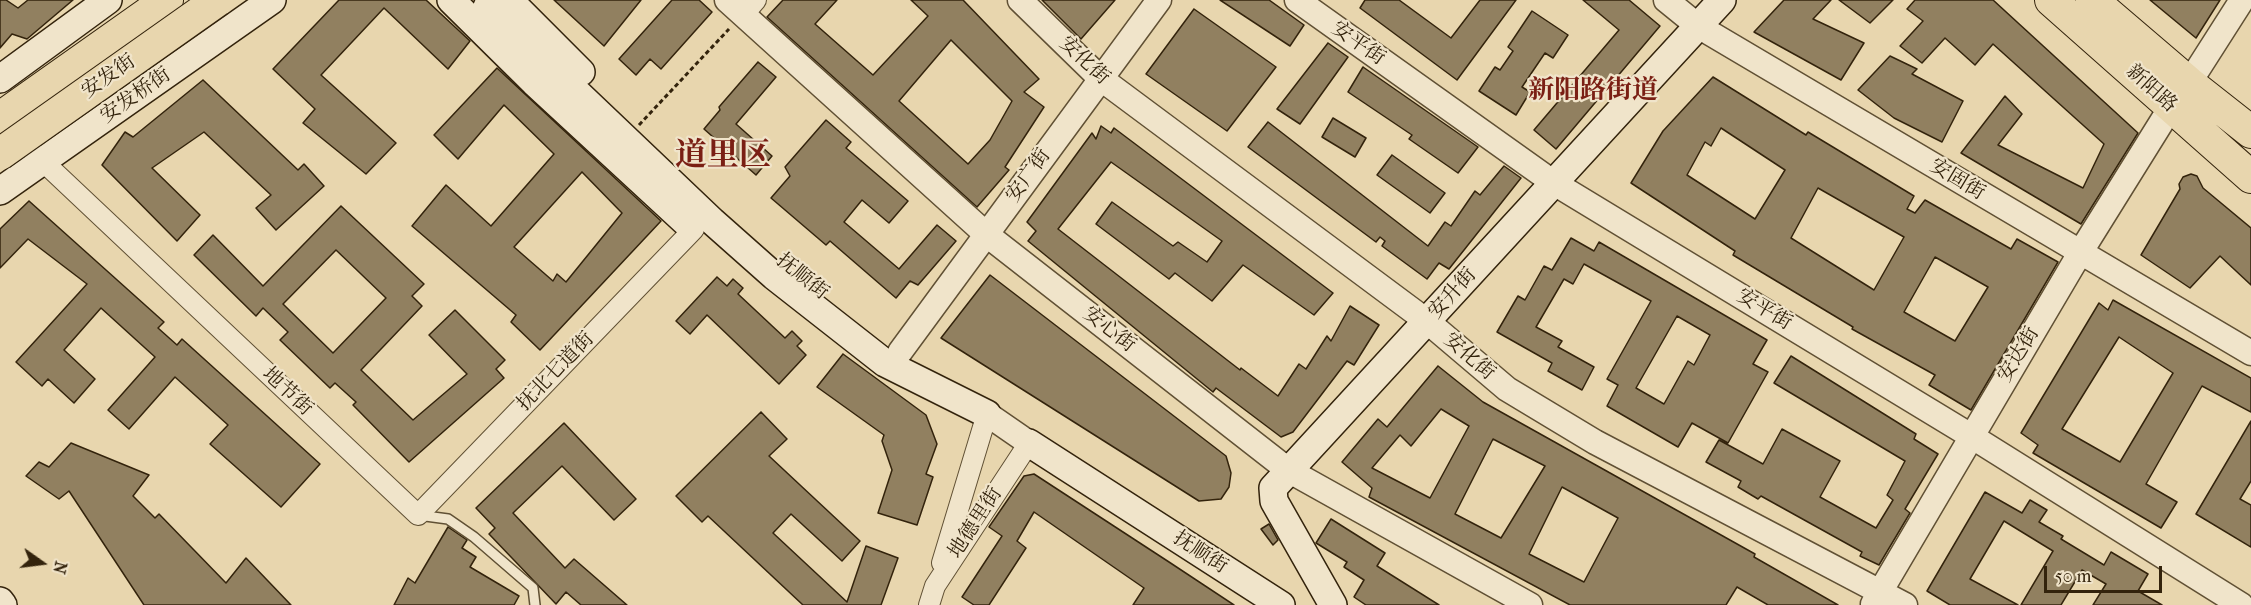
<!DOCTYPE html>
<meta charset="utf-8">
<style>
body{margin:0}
#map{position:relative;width:2251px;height:605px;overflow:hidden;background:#e8d6ae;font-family:"IM FELL French Canon",serif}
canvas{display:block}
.north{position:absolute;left:12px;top:533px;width:60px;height:60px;-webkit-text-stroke:4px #f0e4ca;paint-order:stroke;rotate:104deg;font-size:16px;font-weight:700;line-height:24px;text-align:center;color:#33230c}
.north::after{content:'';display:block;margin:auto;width:21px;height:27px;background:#33230c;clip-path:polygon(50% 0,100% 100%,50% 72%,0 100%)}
.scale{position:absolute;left:2044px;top:566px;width:118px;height:27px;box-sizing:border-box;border:3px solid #33230c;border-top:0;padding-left:8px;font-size:18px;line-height:21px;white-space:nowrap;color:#33230c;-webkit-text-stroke:4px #f0e4ca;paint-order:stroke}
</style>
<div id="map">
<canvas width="2251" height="605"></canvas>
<div class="north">N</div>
<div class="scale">50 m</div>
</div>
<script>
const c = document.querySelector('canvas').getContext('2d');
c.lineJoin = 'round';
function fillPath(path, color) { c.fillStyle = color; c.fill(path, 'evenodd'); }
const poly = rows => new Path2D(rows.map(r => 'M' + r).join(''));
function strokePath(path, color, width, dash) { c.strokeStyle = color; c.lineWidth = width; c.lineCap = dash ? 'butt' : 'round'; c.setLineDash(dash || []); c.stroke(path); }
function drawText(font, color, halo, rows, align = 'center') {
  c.font = font + ' "IM FELL French Canon","Noto Serif SC",serif'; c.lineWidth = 4.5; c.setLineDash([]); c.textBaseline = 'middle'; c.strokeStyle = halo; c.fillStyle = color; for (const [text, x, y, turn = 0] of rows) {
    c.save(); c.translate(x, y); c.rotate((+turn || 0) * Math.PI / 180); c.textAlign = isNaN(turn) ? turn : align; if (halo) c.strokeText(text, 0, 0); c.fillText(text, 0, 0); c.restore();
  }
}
const building = poly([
 [0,0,6,0,18,8,28,0,73,0,27,39,12,34,0,48,0,0],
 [339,0,426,0,470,41,448,69,384,8,321,75,396,143,366,174,303,123,315,109,273,69,339,0],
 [554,0,641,0,604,46,554,0],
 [672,0,699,0,712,12,661,69,650,59,636,75,619,59,672,0],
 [783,0,837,0,815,24,873,75,928,16,911,0,963,0,1039,79,1024,92,1044,107,1005,167,1009,170,977,207,767,17,783,0],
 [951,40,1012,101,990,140,968,164,899,101,951,40],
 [1042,0,1115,0,1081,39,1042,0],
 [1220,0,1269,0,1304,25,1290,46,1220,0],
 [1365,0,1399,0,1451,38,1480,0,1516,0,1457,80,1360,8,1365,0],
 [1583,0,1629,0,1660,26,1556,149,1534,130,1619,30,1583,0],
 [1784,0,1831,0,1813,19,1864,43,1841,80,1754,32,1784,0],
 [1839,0,1893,0,1870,23,1839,0],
 [1915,0,1993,0,2138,133,2081,224,1961,153,2005,96,2022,114,1998,145,2083,188,2104,144,1993,44,1975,65,1945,38,1922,63,1900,46,1923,21,1907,9,1915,0],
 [2150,0,2220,0,2196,38,2150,0],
 [1194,9,1276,67,1227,131,1146,74,1194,9],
 [1532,11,1568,35,1553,58,1545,53,1522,87,1530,92,1516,115,1479,91,1495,67,1500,70,1513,51,1508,47,1532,11],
 [1328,43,1348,57,1300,124,1277,109,1328,43],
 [1890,56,1917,69,1912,74,1963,101,1942,142,1894,118,1858,90,1890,56],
 [758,62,776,77,736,124,772,156,756,175,704,129,720,110,719,107,758,62],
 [1363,67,1478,147,1458,173,1409,139,1412,135,1348,92,1363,67],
 [497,68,661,221,540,350,511,322,516,315,412,226,446,185,491,226,554,154,504,105,458,159,434,135,497,68],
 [582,172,622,213,566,282,557,274,553,281,514,247,582,172],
 [1713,77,1806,135,1808,132,1914,196,1907,209,1915,213,1925,200,2011,249,2017,239,2058,262,1971,410,1929,385,1935,375,1852,329,1853,327,1733,255,1735,251,1631,183,1663,131,1713,77],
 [1721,128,1785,170,1755,219,1687,175,1705,142,1711,146,1721,128],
 [1818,188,1904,237,1874,290,1791,238,1818,188],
 [1935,257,1988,287,1955,341,1904,312,1935,257],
 [203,80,298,170,304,164,324,186,276,230,256,208,271,195,204,132,152,168,200,215,177,241,102,165,125,132,133,137,203,80],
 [1333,118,1366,138,1355,157,1322,137,1333,118],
 [826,120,851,142,846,148,908,201,889,223,862,200,844,222,899,269,937,225,956,241,918,285,910,281,896,298,830,241,826,245,771,198,790,176,785,167,826,120],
 [1268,122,1428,246,1445,222,1451,226,1475,191,1480,195,1504,166,1521,178,1449,269,1439,263,1427,279,1382,246,1385,241,1380,237,1376,242,1248,147,1268,122],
 [1101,126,1111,133,1114,128,1333,293,1314,315,1243,265,1212,301,1175,273,1169,279,1096,224,1112,202,1173,246,1178,242,1207,262,1222,241,1111,162,1058,229,1240,370,1241,368,1278,396,1299,364,1306,369,1327,336,1331,341,1350,306,1379,325,1354,365,1347,361,1293,432,1281,437,1216,388,1213,392,1028,241,1036,231,1027,222,1092,133,1096,139,1101,126],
 [1392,155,1445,193,1430,213,1377,175,1392,155],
 [2191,174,2197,176,2203,188,2251,228,2251,285,2220,256,2190,288,2141,255,2180,189,2179,184,2183,177,2191,174],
 [29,201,164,322,158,328,177,345,182,339,320,464,281,507,210,444,228,425,175,377,129,429,108,410,155,357,101,308,64,350,95,379,74,403,48,379,42,386,16,362,87,284,28,239,0,268,0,229,29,201],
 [341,206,424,284,412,296,422,306,361,370,413,420,467,374,429,335,455,310,505,360,496,369,504,378,409,462,353,405,356,402,335,383,330,388,280,340,288,332,263,308,256,316,194,255,213,235,263,286,341,206],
 [336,250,386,298,333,353,283,304,336,250],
 [1571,238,1594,251,1599,242,1767,340,1753,364,1768,372,1728,443,1692,423,1678,447,1607,406,1618,385,1607,379,1651,301,1584,264,1573,284,1564,279,1536,327,1562,341,1558,347,1594,367,1582,390,1548,371,1552,363,1497,332,1518,296,1525,300,1544,266,1552,270,1571,238],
 [1677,316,1710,335,1694,365,1688,361,1664,404,1636,388,1677,316],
 [990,275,1226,456,1231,473,1229,487,1221,499,1199,501,941,338,990,275],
 [717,277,727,286,733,279,743,288,738,294,785,338,792,331,802,341,797,346,806,355,779,384,707,315,690,334,676,321,717,277],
 [2113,300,2251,378,2251,412,2202,386,2146,484,2177,502,2161,528,2033,453,2038,445,2021,433,2099,303,2108,310,2113,300],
 [2119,337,2173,373,2120,462,2062,429,2119,337],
 [843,354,926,415,937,444,926,474,933,477,917,525,878,513,892,470,882,441,884,435,817,387,843,354],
 [1791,356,1916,434,1914,439,1938,454,1905,509,1910,513,1879,565,1860,556,1862,552,1761,496,1758,499,1738,487,1741,481,1706,462,1719,440,1763,464,1782,429,1840,461,1820,497,1876,528,1893,500,1887,495,1905,461,1774,383,1791,356],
 [1438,366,1483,402,1755,554,1754,557,1838,605,1768,605,1737,587,1726,605,1570,605,1369,497,1372,488,1342,462,1378,419,1387,427,1438,366],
 [1441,409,1469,426,1430,498,1372,468,1400,435,1411,446,1441,409],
 [1493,439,1545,466,1501,538,1455,514,1493,439],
 [1562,487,1618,518,1584,582,1529,554,1562,487],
 [761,412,787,439,769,456,860,541,842,561,791,514,773,533,847,602,866,546,898,558,881,605,803,605,708,516,702,522,676,496,761,412],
 [2251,421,2251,481,2240,499,2251,505,2251,547,2196,514,2251,421],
 [564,423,636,499,614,520,562,466,513,513,565,568,574,559,627,605,581,605,566,592,556,604,489,534,495,528,476,508,564,423],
 [71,443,149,475,133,496,155,518,159,514,226,583,246,558,291,605,144,605,69,491,59,499,26,476,39,462,49,467,71,443],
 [1034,474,1169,562,1234,605,1133,605,1144,588,1034,512,1017,541,1026,548,989,605,974,605,962,597,1002,536,989,527,1024,476,1034,474],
 [1985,492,2022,513,2030,500,2047,510,2039,522,2063,536,2061,539,2104,565,2111,552,2148,574,2138,591,2162,605,2093,605,2106,584,2082,570,2061,605,2021,605,2053,551,2004,521,1970,579,2018,605,1950,605,1927,591,1985,492],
 [1331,519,1385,553,1377,566,1439,605,1366,605,1354,597,1364,580,1344,567,1347,562,1316,543,1331,519],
 [1269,524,1278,540,1273,545,1261,529,1269,524],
 [448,527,467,540,462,548,476,557,470,567,519,596,514,605,394,605,408,578,415,583,448,527]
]);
const path = poly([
 [639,125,729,29]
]);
const service = poly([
 [418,515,448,519,474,537,533,588,535,605]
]);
const minor = poly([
 [743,15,756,0],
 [33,152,418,515,694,229],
 [942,563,987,414],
 [929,605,935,586,1029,443]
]);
const tertiary = poly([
 [727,0,987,235,1288,470,1530,605],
 [1020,0,1100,78,1428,322,1507,389,1595,442,1905,605],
 [1297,0,1554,183,1971,436,2241,605],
 [1666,0,1698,26,2251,353],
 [2189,83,2242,0],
 [900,352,1159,0],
 [987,414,1029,443],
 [1873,604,2080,253,2171,107]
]);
const secondary = poly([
 [451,0,534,82,690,226],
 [509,0,581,72],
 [487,7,712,221,774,276,885,363,987,414],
 [0,79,108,0],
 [0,191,272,0],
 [1029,443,1281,605],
 [0,601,3,605],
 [1333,605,1274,501,1273,488,1722,0]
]);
const trunk = poly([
 [2051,0,2251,177],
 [2092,0,2189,83,2251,132],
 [0,118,167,0]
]);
const trunkBridge = poly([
 [0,154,218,0]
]);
const streetNames = [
 ["安平街",1358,44,35],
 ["安化街",1084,61,43],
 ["安发街",109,77,-35],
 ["新阳路",2151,89,42],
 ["安发桥街",136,96,-35],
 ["安广街",1029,176,-54],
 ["安固街",1957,180,31],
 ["抚顺街",802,277,39],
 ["安升街",1453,294,-48],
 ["安平街",1764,310,31],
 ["安心街",1109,330,38],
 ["安达街",2019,355,-59],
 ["安化街",1469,357,41],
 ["抚北七道街",556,372,-46],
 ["地节街",287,392,43],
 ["地德里街",976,523,-57],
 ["抚顺街",1200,553,33]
];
const districtNames = [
 ["新阳路街道",1593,92]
];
const townNames = [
 ["道里区",723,157]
];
fillPath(building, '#918060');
strokePath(building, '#33230c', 1.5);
strokePath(service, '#605034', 12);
strokePath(minor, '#605034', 22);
strokePath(tertiary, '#605034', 27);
strokePath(secondary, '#33230c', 30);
strokePath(trunk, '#33230c', 34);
strokePath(path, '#33230c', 3, [4.5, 3]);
strokePath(service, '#f0e4ca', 9);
strokePath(minor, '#f0e4ca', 20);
strokePath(tertiary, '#f0e4ca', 24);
strokePath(secondary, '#f0e4ca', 27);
strokePath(trunk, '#e8d6ae', 32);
strokePath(trunkBridge, '#33230c', 34, []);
strokePath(trunkBridge, '#e8d6ae', 32);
drawText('20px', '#33230c', '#f0e4ca', streetNames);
drawText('bold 26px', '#7a1f14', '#f0e4ca', districtNames);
drawText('bold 32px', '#7a1f14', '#f0e4ca', townNames);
</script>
